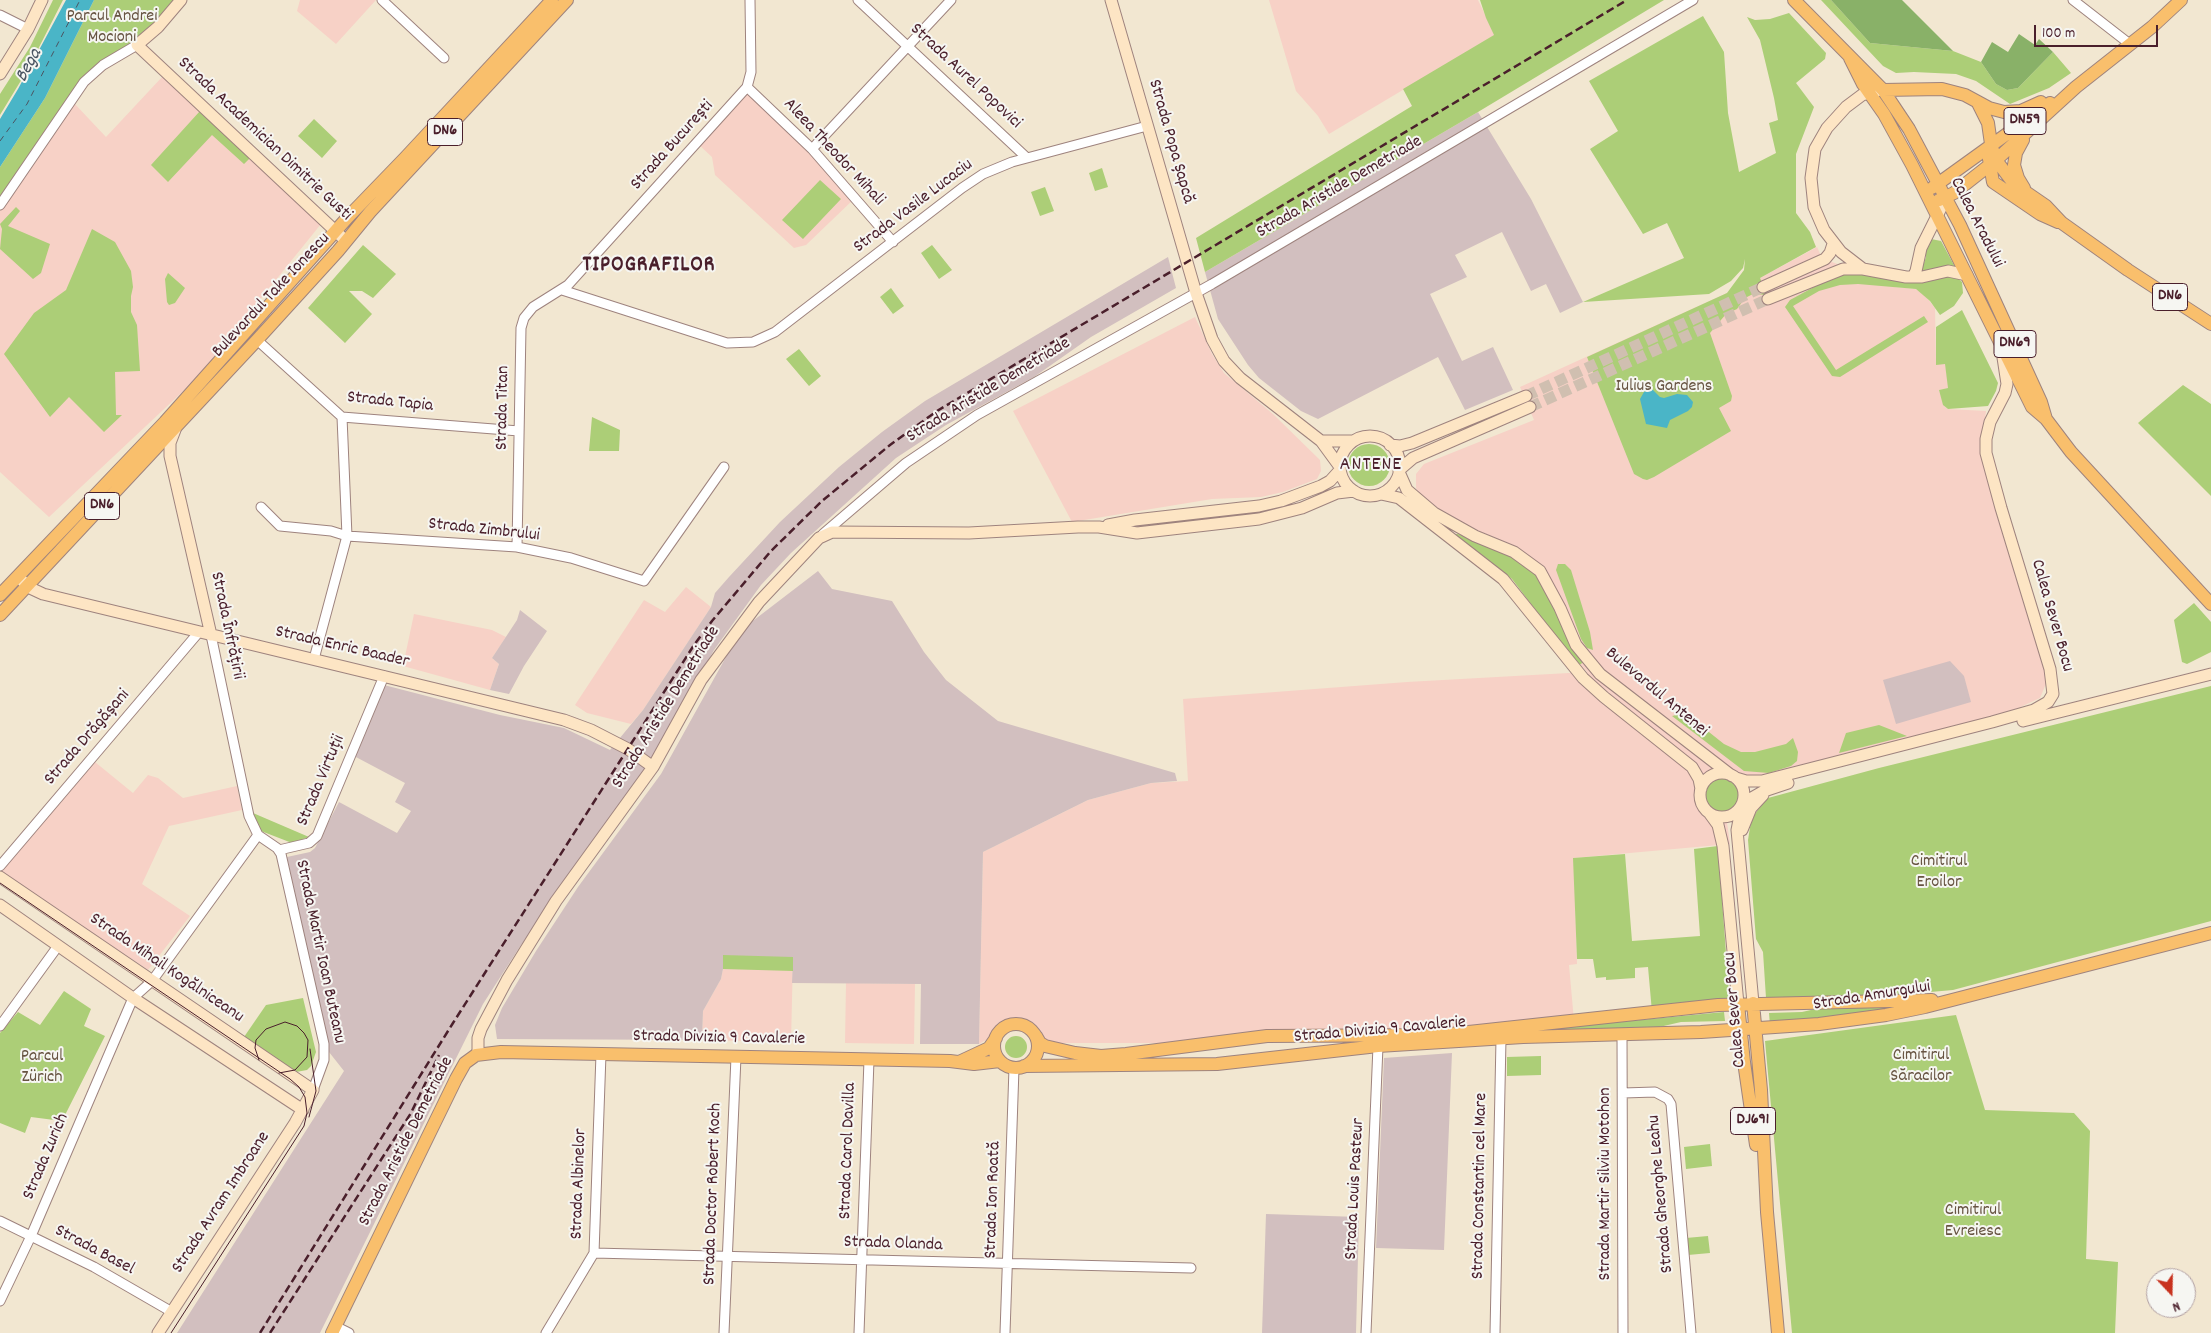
<!DOCTYPE html>
<meta charset="utf-8">
<style>
body{margin:0}
#map{position:relative;width:2211px;height:1333px;overflow:hidden;background:#f2e7d1;font-family:Dekko,sans-serif}
canvas{display:block}
.north{position:absolute;left:2146px;top:1268px;width:50px;height:50px;box-sizing:border-box;background:#f6f6f2;border:1px solid #b1a0a2;border-radius:50%;rotate:159deg;font-size:14px;font-weight:700;line-height:20px;text-align:center;color:#4a1f2b}
.north::after{content:'';display:block;margin:auto;width:18px;height:22px;background:#c8321e;clip-path:polygon(50% 0,100% 100%,50% 72%,0 100%)}
.scale{position:absolute;left:2034px;top:25px;width:124px;height:22px;box-sizing:border-box;border:2px solid #4a1f2b;border-top:0;padding-left:6px;font-size:15px;line-height:18px;white-space:nowrap;color:#4a1f2b;-webkit-text-stroke:4px #f6f6f2;paint-order:stroke}
</style>
<div id="map">
<canvas width="2211" height="1333"></canvas>
<div class="north">N</div>
<div class="scale">100 m</div>
</div>
<script>
const c = document.querySelector('canvas').getContext('2d');
c.lineJoin = 'round';
function fillPath(path, color) { c.fillStyle = color; c.fill(path, 'evenodd'); }
const poly = rows => new Path2D(rows.map(r => 'M' + r).join(''));
function strokePath(path, color, width, dash) { c.strokeStyle = color; c.lineWidth = width; c.lineCap = dash ? 'butt' : 'round'; c.setLineDash(dash || []); c.stroke(path); }
function drawText(font, color, halo, rows, align = 'center') {
  c.font = font + ' Dekko,sans-serif'; c.lineWidth = 4; c.setLineDash([]); c.textBaseline = 'middle'; c.strokeStyle = halo; c.fillStyle = color; for (const [text, x, y, turn = 0] of rows) {
    c.save(); c.translate(x, y); c.rotate((+turn || 0) * Math.PI / 180); c.textAlign = isNaN(turn) ? turn : align; if (halo) c.strokeText(text, 0, 0); c.fillText(text, 0, 0); c.restore();
  }
}
const built = poly([
 [300,0,376,0,336,44,297,11],
 [1269,0,1478,0,1495,35,1329,134,1318,116,1296,91],
 [163,76,321,224,195,380,49,517,0,472,0,209,73,102,106,137],
 [747,87,855,198,806,245,794,248,715,175,712,157,697,143],
 [1817,247,1822,258,1895,287,1916,289,1923,293,1935,308,1936,364,1945,363,1949,388,1939,390,1945,407,1948,409,1986,411,1984,431,2048,679,2040,698,2014,710,1987,717,1986,724,1723,793,1730,844,1574,858,1577,964,1569,965,1574,1021,1400,1035,1203,1043,1040,1043,1028,1027,1022,1025,1012,1025,979,1044,983,852,1088,800,1151,783,1188,781,1183,699,1407,682,1587,672,1560,642,1529,598,1500,566,1479,546,1432,519,1416,488,1416,474,1424,464,1534,420,1520,387,1760,278],
 [1195,317,1212,354,1224,373,1273,414,1320,460,1321,471,1317,479,1283,492,1261,497,1212,499,1072,522,1013,411],
 [686,587,711,607,643,710,631,724,587,713,575,705,644,600,665,612],
 [414,614,492,630,506,637,492,658,499,664,490,690,403,666],
 [95,762,133,793,148,775,158,778,183,798,237,786,242,810,169,826,142,884,190,916,148,970,1,872],
 [793,957,791,1042,702,1040,703,1011,721,979,723,969],
 [846,983,915,984,914,1044,845,1043]
]);
const industrial = poly([
 [1478,112,1531,199,1583,302,1560,313,1546,284,1531,291,1502,232,1455,255,1467,277,1430,294,1462,361,1493,347,1513,390,1465,410,1438,357,1318,419,1301,411,1259,378,1248,365,1218,319,1205,272],
 [1168,257,1176,288,1091,337,1034,377,946,425,896,458,791,553,761,585,714,650,661,747,519,948,483,1004,320,1333,177,1333,344,1071,329,1052,287,857,310,852,315,848,339,802,397,833,411,811,395,802,405,783,354,756,384,685,500,715,564,728,610,750,643,710,711,607,715,593,729,577,780,522,839,467,882,432,925,401],
 [818,571,832,589,892,601,924,652,946,680,998,721,1175,773,1177,781,1151,783,1088,800,983,852,979,1044,920,1044,921,984,792,983,793,957,723,969,721,979,703,1011,702,1040,497,1039,495,1025,502,1008,536,951,578,887,661,774,741,630],
 [520,610,547,631,524,666,509,694,490,690,499,664,492,658,517,620],
 [1950,661,1964,676,1971,702,1896,724,1883,680],
 [1452,1053,1444,1250,1376,1248,1384,1058],
 [1266,1214,1359,1217,1356,1333,1262,1333]
]);
const green = poly([
 [53,0,63,0,28,69,0,115,0,94,30,47],
 [94,0,181,0,158,27,95,70,0,205,0,167,45,98],
 [1480,0,1664,0,1478,112,1205,272,1196,238,1412,106,1403,89,1494,35,1486,18],
 [1821,0,1831,0,1870,43,1953,51,1981,62,1996,84,2007,90,2018,88,2053,52,2071,73,2049,88,2010,104,1976,81,1956,74,1914,72,1896,73,1883,66],
 [1789,13,1826,53,1825,59,1796,83,1814,107,1796,154,1796,213,1810,232,1816,247,1760,278,1767,295,1753,294,1745,298,1737,309,1726,314,1710,333,1732,396,1731,401,1719,408,1731,431,1654,477,1647,480,1643,479,1634,474,1587,357,1727,293,1744,270,1745,259,1743,268,1731,281,1709,294,1583,302,1684,258,1667,223,1643,234,1590,149,1618,131,1589,81,1703,16,1724,52,1728,113,1739,172,1776,153,1769,123,1778,120,1774,98,1760,40,1747,17,1755,20,1770,19],
 [200,111,251,157,244,164,212,135,168,182,151,165],
 [314,119,337,141,322,158,298,136],
 [1102,168,1108,187,1095,191,1089,173],
 [820,180,841,199,803,239,782,220],
 [1045,187,1054,211,1040,216,1031,192],
 [16,207,20,211,8,226,50,244,41,273,33,279,0,249,2,229,0,224],
 [92,229,115,242,131,271,133,287,131,296,131,312,137,325,140,371,115,372,116,415,122,415,104,432,69,397,50,417,4,354,34,313,66,290],
 [1931,239,1941,241,1955,267,1925,272,1922,269,1926,257,1926,246],
 [363,245,396,274,373,298,362,291,349,291,372,314,345,343,308,308],
 [932,245,952,270,939,279,921,253],
 [168,273,185,288,175,303,169,305,167,302,165,279],
 [1856,273,1916,282,1930,281,1955,275,1962,282,1963,293,1954,306,1940,315,1930,301,1916,289,1858,284,1840,285,1819,291,1793,306,1836,370,1924,316,1928,322,1840,377,1832,376,1785,307,1790,300,1825,281,1842,274],
 [891,288,904,306,893,314,880,297],
 [1962,310,1998,383,1996,391,1988,406,1948,409,1943,405,1939,390,1948,388,1945,364,1936,365,1936,327],
 [799,349,821,376,809,386,786,359],
 [2183,385,2211,404,2211,496,2138,423],
 [592,417,620,430,619,451,589,451],
 '1348 465a21 21 0 1 1 42 0a21 21 0 1 1-42 0Z',
 [1452,534,1458,534,1486,546,1511,555,1532,568,1585,661,1578,666,1512,579],
 [1558,564,1565,564,1571,570,1590,632,1593,650,1587,648,1581,639,1556,570],
 [2194,603,2211,622,2211,652,2187,664,2182,662,2174,620],
 [2211,686,2211,921,1953,990,1885,996,1766,998,1763,952,1756,939,1748,840,1751,821,1757,811,1768,798,1879,768],
 [1685,713,1724,744,1741,752,1755,752,1786,744,1793,738,1798,752,1797,761,1791,766,1769,773,1744,771,1672,716],
 [1879,725,1907,736,1839,753,1846,733],
 '1699 796a22 22 0 1 1 44 0a22 22 0 1 1-44 0Z',
 [253,813,309,837,292,843,261,831,257,827],
 [1718,846,1729,993,1727,1005,1652,1012,1648,967,1635,968,1635,978,1606,980,1606,977,1596,978,1593,959,1577,959,1573,858,1625,854,1632,941,1700,936,1694,849],
 [723,955,793,957,793,971,723,969],
 [64,991,91,1009,84,1026,105,1036,62,1121,31,1117,25,1133,0,1123,0,1033,18,1012,40,1025],
 [303,998,316,1052,311,1066,307,1070,296,1072,244,1037,266,1005],
 [1892,1006,1894,1008,1770,1025,1769,1013,1802,1012,1820,1008],
 [1724,1012,1725,1021,1681,1022,1655,1028,1513,1032],
 [1956,1015,1985,1110,2074,1113,2090,1131,2086,1259,2118,1262,2115,1333,1792,1333,1765,1041],
 '1005 1047a11 11 0 1 1 22 0a11 11 0 1 1-22 0Z',
 [1541,1056,1541,1075,1507,1076,1507,1057],
 [1710,1144,1712,1166,1686,1169,1684,1147],
 [1708,1236,1710,1253,1688,1255,1686,1238]
]);
const forest = poly([
 [1831,0,1902,0,1953,51,1870,43],
 [2019,34,2035,45,2039,39,2053,52,2018,88,2007,90,1996,84,1981,62,1992,42,2008,52]
]);
const water = poly([
 [66,0,94,0,45,98,0,167,0,119,18,89],
 [1649,389,1653,390,1660,397,1664,398,1677,394,1687,395,1693,402,1692,407,1688,411,1670,420,1667,428,1646,424,1640,399,1644,392]
]);
const ferry = poly([
 [0,141,27,104,80,0]
]);
const secondaryTunnel = poly([
 [1526,396,1763,287],
 [1530,407,1768,299]
]);
const street = poly([
 [382,0,444,58],
 [858,0,1027,158],
 [2073,0,2131,45],
 [0,15,28,29],
 [747,87,812,149,893,242],
 [812,149,951,0],
 [0,205,84,82,103,65,137,45],
 [562,290,727,343,753,342,775,332,962,188,983,174,1012,162,1147,126],
 [257,340,342,417,519,431],
 [261,507,280,526,331,531,347,536,517,547,571,558,644,581,724,467],
 [823,534,906,463,977,415,1212,284,1693,0],
 [517,547,521,328,524,318,533,307,568,285,747,87,751,72,750,0],
 [211,635,249,816,258,835,277,848,281,854,324,1044,324,1060,313,1090],
 [314,659,347,536,342,417],
 [279,850,309,843,317,836,384,676],
 [0,866,199,632],
 [0,1026,58,946],
 [1622,1035,1623,1333],
 [1623,1093,1655,1092,1668,1099,1671,1104,1691,1333],
 [0,1221,94,1267,172,1312],
 [594,1253,1191,1268],
 [0,1301,31,1236,133,998,152,981,258,835],
 [335,1326,349,1333],
 [546,1333,594,1253,601,1054],
 [724,1333,736,1057],
 [859,1333,869,1060],
 [1005,1333,1014,1068],
 [1366,1333,1378,1046],
 [1495,1333,1501,1039]
]);
const secondary = poly([
 [181,0,158,27,137,45,346,241],
 [1111,0,1196,293,1212,339,1224,361,1240,378,1321,441,1340,467],
 [0,74,28,29,42,0],
 [1863,269,1841,252,1824,230,1814,207,1811,178,1815,149,1827,128,1846,107,1862,95,1877,91],
 [1913,277,1916,271,1921,248,1946,198],
 [1763,287,1825,259,1830,253,1833,244],
 [1768,299,1843,269,1863,269,1906,277,1922,277,1948,271,1967,275],
 [175,430,170,443,170,456,211,635],
 '1340 466a30 30 0 1 1 60 0a30 30 0 1 1-60 0Z',
 [1321,441,1353,441],
 [1390,445,1400,446,1412,443,1526,396],
 [1399,470,1413,458,1530,407],
 [1399,472,1407,490,1434,513,1475,536,1514,552,1540,571,1560,608,1576,645,1600,674,1732,776],
 [1381,494,1399,498,1503,579,1583,678,1604,697,1692,767,1699,779,1701,789],
 [1108,525,1135,520,1259,506,1281,501,1321,486,1330,481,1340,470],
 [19,577,28,587,43,594,564,720,591,730,628,749,653,767],
 [2023,721,2211,674],
 '1700 795a22 22 0 1 1 44 0a22 22 0 1 1-44 0Z',
 [1736,778,1746,781,1762,781,1992,722,2034,710,2048,702,2053,694,2050,669,2001,508,1986,453,1986,439,1990,422,2005,393,2007,384,2002,351],
 [1743,803,1764,791,1788,783],
 [1742,805,1737,830,1753,1003],
 [1710,814,1718,825,1723,846,1738,1004],
 [1742,830,1751,808,1763,795],
 [0,877,313,1090,295,1123,158,1333],
 [0,905,133,998,303,1110],
 [478,1054,478,1038,481,1029,507,980,556,901,653,767,701,680,759,602,819,538,832,532,969,533,1078,527,1099,527,1137,533,1259,519,1302,508,1337,493,1354,491]
]);
const primary = poly([
 [1794,0,1883,90,1909,129,1960,225,2041,402,2046,419],
 [1850,58,1863,84,1884,114,1912,165,2032,407,2046,419,2071,452,2211,604],
 [1883,90,1942,89,1965,95,1989,108,2004,112,2021,111,2041,102],
 [1978,103,1988,123,1991,144,1996,160,2014,184,2046,206,2062,223,2128,270,2211,324],
 [2023,140,2016,153,2014,165,2018,178,2024,188],
 [1989,159,1993,182,2040,214,2058,222],
 [1932,188,2050,103],
 [1939,200,1954,193,1996,160,2076,87,2152,27,2181,0],
 [0,595,165,422,348,217,405,158,552,0],
 [0,615,257,340,338,251,370,212,567,0],
 [1753,1003,1761,1090,1767,1212,1778,1333],
 [1738,1004,1744,1062,1756,1145],
 '994 1046a22 22 0 1 1 44 0a22 22 0 1 1-44 0Z',
 [1036,1036,1040,1043,1045,1046,1075,1053,1101,1056,1126,1054,1267,1036,1441,1035,1718,1005,1932,1000],
 [959,1062,989,1048,996,1038],
 [1024,1066,1217,1064,1378,1046,1523,1037,1701,1032,1819,1024,1886,1015,1925,1007,2211,933],
 [332,1333,456,1079,465,1063,476,1055,501,1052,601,1054,950,1061,974,1064,1000,1061]
]);
const tram = poly([
 [0,883,290,1079,299,1087,305,1097,307,1113,304,1126,171,1333],
 [259,1060,255,1048,256,1040,266,1029,285,1022,297,1026,304,1033,308,1040,307,1057,295,1070,279,1073],
 [309,1117,316,1091,310,1049]
]);
const rail = poly([
 [260,1333,453,1023,694,645,712,621,771,551,822,501,890,445,937,411,1627,0],
 [270,1333,411,1113,439,1055]
]);
const shields = [
 [2025,121,42],
 [445,132,35],
 [2170,297,35],
 [2015,344,42],
 [102,506,35],
 [1753,1121,45]
];
const shieldNames = [
 ["DN59",2025,121],
 ["DN6",445,132],
 ["DN6",2170,297],
 ["DN69",2015,344],
 ["DN6",102,506],
 ["DJ691",1753,1121]
];
const parkNames = [
 ["Parcul Andrei",112,18],
 ["Mocioni",112,39],
 ["Iulius Gardens",1664,388],
 ["Cimitirul",1939,863],
 ["Eroilor",1939,884],
 ["Cimitirul",1921,1057],
 ["Săracilor",1921,1078],
 ["Parcul",42,1058],
 ["Zürich",42,1079],
 ["Cimitirul",1973,1212],
 ["Evreiesc",1973,1233]
];
const streetNames = [
 ["Strada Aurel Popovici",965,77,43],
 ["Strada Academician Dimitrie Gusti",264,140,43],
 ["Strada Popa Șapcă",1170,142,74],
 ["Strada București",673,146,-48],
 ["Aleea Theodor Mihali",833,153,47],
 ["Strada Aristide Demetriade",1340,188,-30],
 ["Strada Vasile Lucaciu",914,207,-37],
 ["Calea Aradului",1976,223,63],
 ["Bulevardul Take Ionescu",272,296,-47],
 ["Strada Aristide Demetriade",989,391,-31],
 ["Strada Tapia",390,403,6],
 ["Strada Titan",504,408,-89],
 ["Strada Zimbrului",484,531,6],
 ["Calea Sever Bocu",2051,616,74],
 ["Strada Înfrățirii",226,626,78],
 ["Strada Enric Baader",342,648,13],
 ["Bulevardul Antenei",1656,693,40],
 ["Strada Aristide Demetriade",667,708,-58],
 ["Strada Drăgășani",88,738,-49],
 ["Strada Virtuții",322,781,-67],
 ["Strada Martir Ioan Buteanu",319,952,78],
 ["Strada Mihail Kogălniceanu",166,969,34],
 ["Strada Amurgului",1872,997,-9],
 ["Calea Sever Bocu",1736,1010,-95],
 ["Strada Divizia 9 Cavalerie",1380,1031,-5],
 ["Strada Divizia 9 Cavalerie",719,1039,1],
 ["Strada Aristide Demetriade",407,1142,-63],
 ["Strada Carol Davilla",849,1151,-88],
 ["Strada Zurich",47,1157,-67],
 ["Strada Albinelor",580,1184,-88],
 ["Strada Martir Silviu Motohon",1607,1184,-90],
 ["Strada Constantin cel Mare",1481,1186,-89],
 ["Strada Louis Pasteur",1356,1189,-87],
 ["Strada Doctor Robert Koch",714,1194,-88],
 ["Strada Gheorghe Leahu",1662,1194,-95],
 ["Strada Ion Roată",994,1200,-88],
 ["Strada Avram Imbroane",222,1203,-57],
 ["Strada Olanda",893,1245,2],
 ["Strada Basel",94,1251,28]
];
const waterNames = [
 ["Bega",30,66,-61]
];
const quarterNames = [
 ["ANTENE",1371,466]
];
const districtNames = [
 ["TIPOGRAFILOR",649,267]
];
fillPath(built, '#f7d1c6');
fillPath(industrial, '#d2bfbf');
fillPath(green, '#acce77');
fillPath(forest, '#89b168');
fillPath(water, '#4ab5c7');
strokePath(ferry, '#4a5462', 1, [6, 5]);
strokePath(secondaryTunnel, '#d0bfb0', 11, [11, 5.5]);
strokePath(street, '#9e837e', 11);
strokePath(secondary, '#9e837e', 13);
strokePath(primary, '#9e837e', 14);
strokePath(street, '#fff', 9);
strokePath(secondary, '#fde5c4', 11);
strokePath(primary, '#f9bf6c', 12);
strokePath(tram, '#4a1f2b', 1);
strokePath(rail, '#4a1f2b', 2.5, [8, 4]);
for (const [x, y, w] of shields) { const box = new Path2D(); box.roundRect(x - w / 2, y - 13.5, w, 27, 4); c.fillStyle = '#f6f6f2'; c.fill(box); strokePath(box, '#4a1f2b', 1); }
drawText('bold 16px', '#4a1f2b', null, shieldNames);
drawText('18px', '#675442', '#f6f6f2', parkNames);
drawText('18px', '#4a1f2b', '#f6f6f2', streetNames);
drawText('italic 19px', '#4a5462', '#f6f6f2', waterNames);
c.letterSpacing = '1px';
drawText('20px', '#4a1f2b', '#f6f6f2', quarterNames);
c.letterSpacing = '0px';
c.letterSpacing = '1px';
drawText('bold 22px', '#4a1f2b', '#f6f6f2', districtNames);
c.letterSpacing = '0px';
</script>
